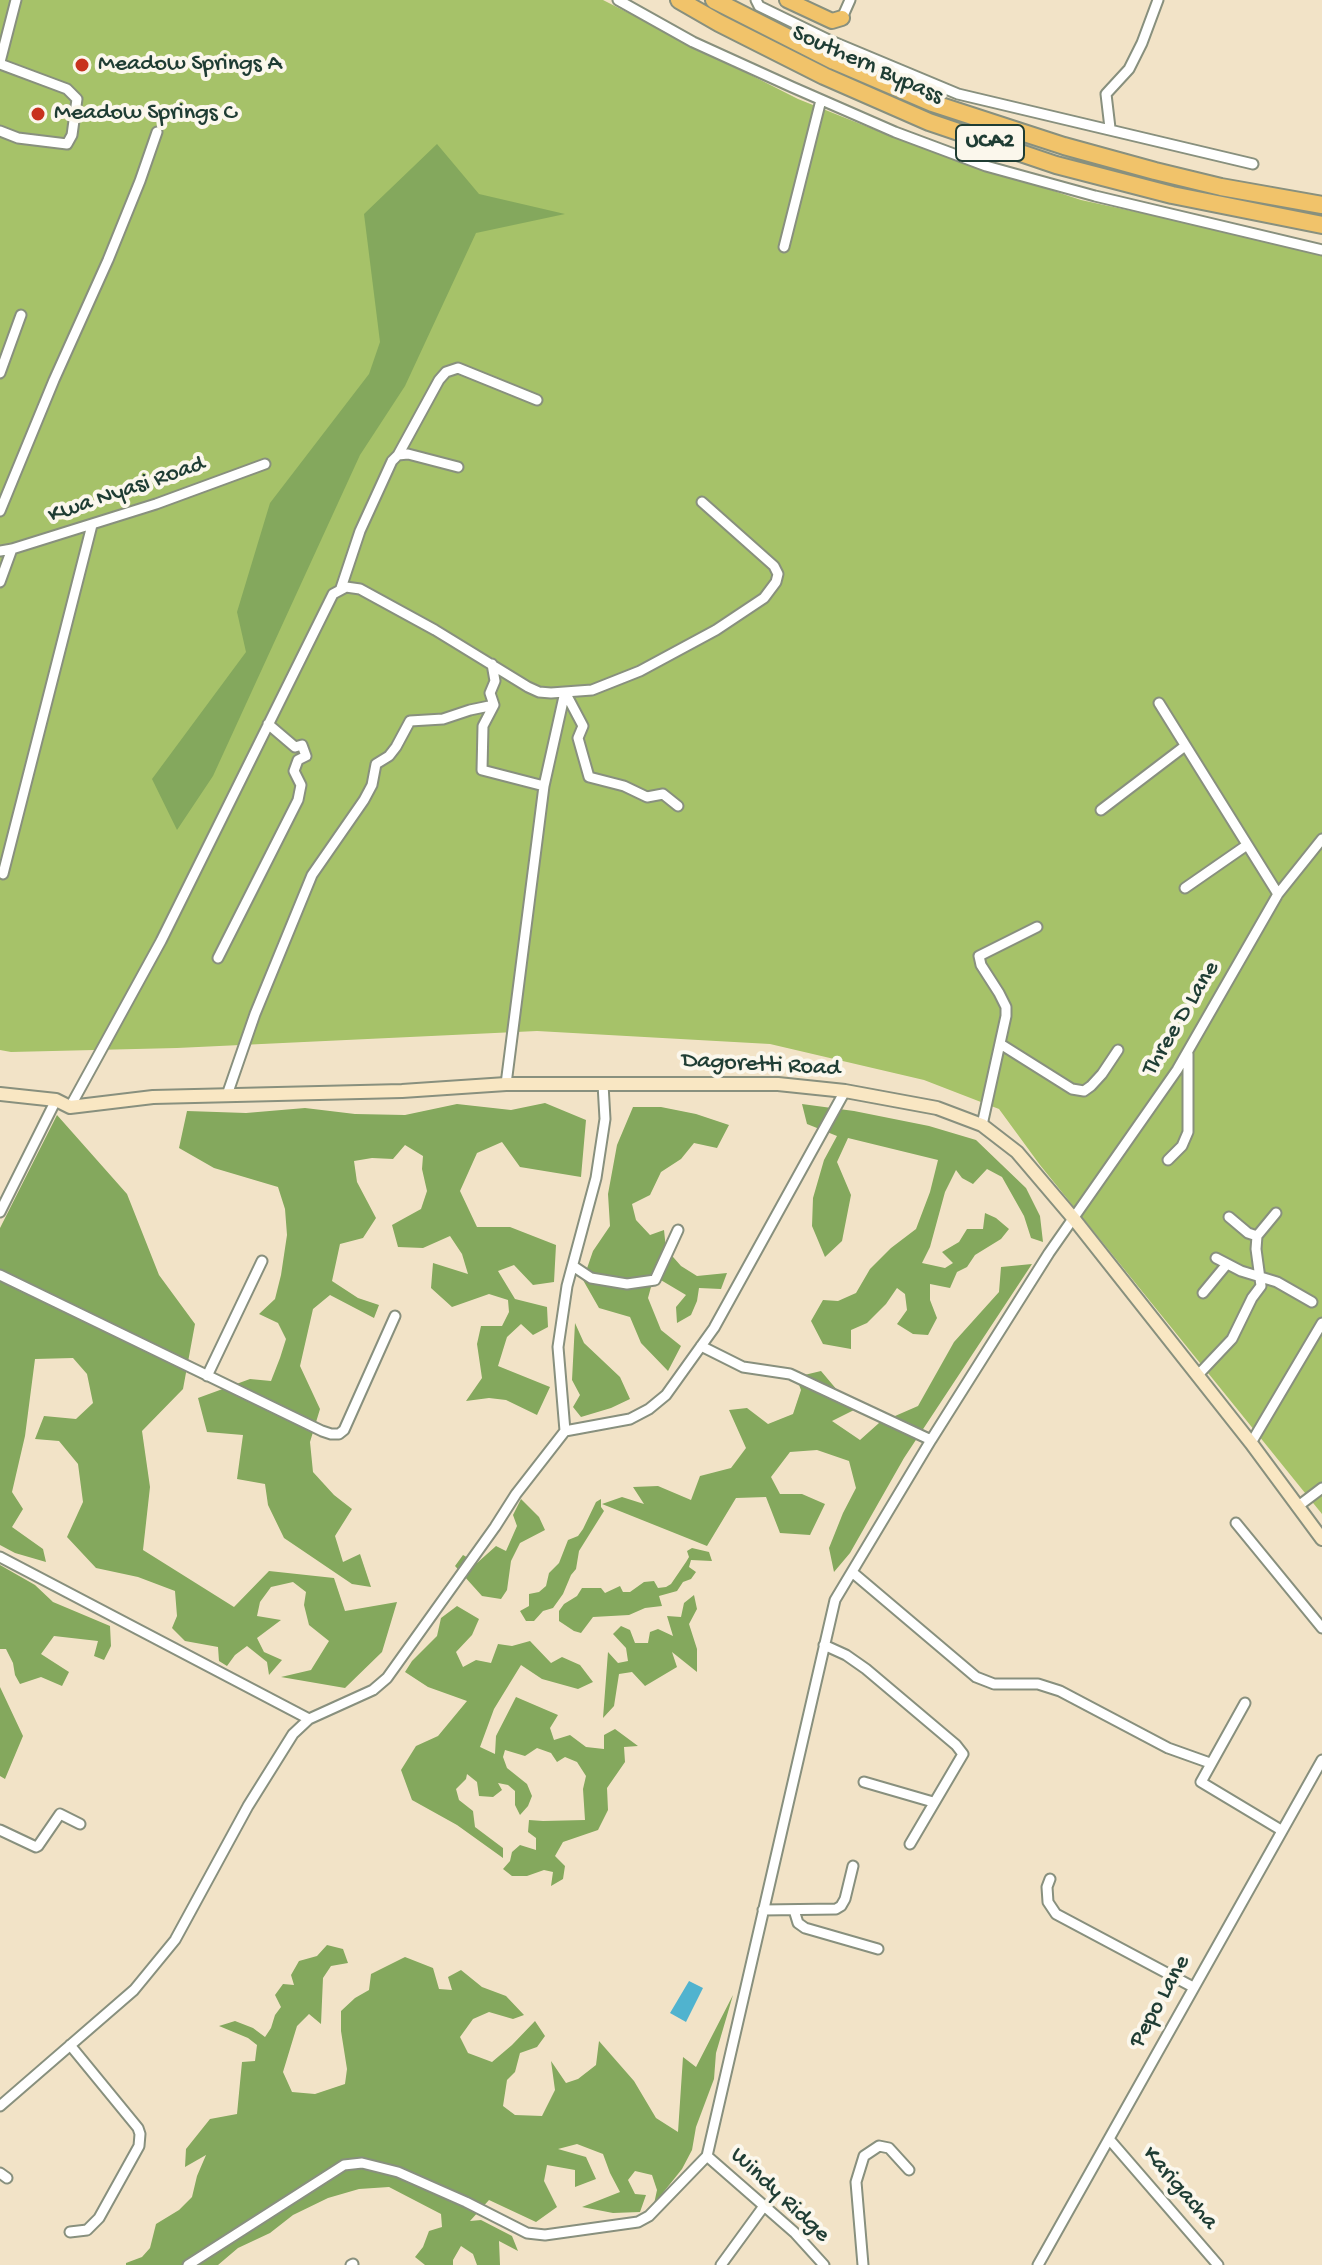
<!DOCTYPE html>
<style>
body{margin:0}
canvas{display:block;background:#f2e3c7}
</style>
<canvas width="1322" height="2265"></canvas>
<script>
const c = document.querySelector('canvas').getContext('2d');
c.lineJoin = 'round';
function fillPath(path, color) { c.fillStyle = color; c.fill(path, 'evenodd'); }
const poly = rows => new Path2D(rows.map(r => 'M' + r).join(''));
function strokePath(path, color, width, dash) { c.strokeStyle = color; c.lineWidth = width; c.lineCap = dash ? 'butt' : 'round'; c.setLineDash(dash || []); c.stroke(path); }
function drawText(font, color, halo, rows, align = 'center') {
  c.font = font + ' "Gochi Hand",sans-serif'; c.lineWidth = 8; c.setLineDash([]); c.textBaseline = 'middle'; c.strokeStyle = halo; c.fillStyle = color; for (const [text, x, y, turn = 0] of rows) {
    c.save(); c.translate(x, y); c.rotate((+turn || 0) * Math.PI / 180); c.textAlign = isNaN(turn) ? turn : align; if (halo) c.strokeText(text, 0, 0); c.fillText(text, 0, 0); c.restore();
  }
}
const green = poly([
 [0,0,603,0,798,99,903,141,1081,200,1322,252,1322,1514,1040,1165,999,1109,924,1080,770,1044,537,1031,177,1048,11,1052,0,1050]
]);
const forest = poly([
 [437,144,479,194,565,214,476,233,405,386,360,455,213,776,177,830,152,779,246,652,237,612,270,503,369,374,380,342,364,214],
 [545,1103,586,1120,581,1177,520,1167,502,1142,477,1153,460,1191,477,1227,510,1227,556,1245,554,1282,533,1285,514,1265,498,1271,515,1299,547,1307,548,1327,533,1335,521,1324,507,1337,498,1366,550,1387,537,1415,506,1400,489,1398,466,1401,482,1378,477,1344,481,1326,502,1326,509,1312,508,1300,489,1294,452,1307,431,1288,433,1263,468,1274,462,1254,450,1236,423,1248,398,1247,392,1225,421,1209,427,1191,422,1169,423,1156,405,1145,393,1159,372,1158,354,1161,357,1182,376,1218,363,1238,340,1244,332,1281,358,1298,379,1305,374,1318,330,1295,313,1309,300,1366,320,1409,310,1442,313,1472,334,1495,352,1509,335,1536,343,1562,360,1554,371,1587,352,1584,284,1538,268,1505,265,1484,237,1479,243,1435,207,1432,198,1398,250,1379,271,1381,280,1358,286,1339,278,1323,259,1314,275,1299,281,1275,287,1235,285,1209,278,1187,214,1168,179,1148,187,1111,246,1113,305,1108,355,1114,405,1115,457,1104,511,1110],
 [802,1104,854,1111,929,1126,976,1140,1026,1188,1040,1216,1043,1242,1031,1238,1024,1216,1002,1177,987,1169,973,1184,962,1178,956,1170,945,1192,930,1247,922,1263,945,1268,953,1263,942,1252,959,1242,967,1229,983,1229,985,1213,996,1218,1009,1229,1001,1239,975,1255,967,1267,957,1272,950,1288,930,1284,930,1300,937,1318,928,1335,913,1334,897,1324,907,1310,905,1294,897,1288,886,1304,867,1323,851,1330,851,1349,823,1344,811,1321,823,1300,838,1301,856,1293,870,1269,891,1248,916,1229,930,1192,938,1160,848,1138,837,1162,851,1195,842,1241,825,1257,812,1226,813,1198,824,1160,837,1136,807,1124],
 [633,1107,661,1107,696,1114,729,1125,717,1148,694,1143,681,1159,661,1172,650,1195,632,1204,636,1220,650,1235,664,1230,666,1249,681,1266,697,1276,727,1273,721,1289,699,1288,697,1301,691,1315,677,1323,676,1307,686,1295,654,1276,648,1298,661,1330,681,1346,668,1371,641,1343,630,1317,599,1308,583,1280,593,1251,610,1226,608,1194,617,1145],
 [57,1115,127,1194,159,1275,195,1324,183,1389,142,1431,150,1487,143,1550,234,1607,269,1571,334,1578,345,1611,397,1602,382,1652,345,1688,281,1677,311,1670,329,1641,309,1625,304,1605,306,1592,293,1582,271,1587,260,1602,257,1616,281,1620,257,1638,264,1652,282,1660,269,1675,267,1662,247,1646,235,1655,227,1666,219,1661,218,1647,185,1641,172,1628,177,1616,175,1591,138,1577,96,1568,67,1537,83,1502,78,1464,59,1441,35,1439,44,1416,76,1419,93,1403,87,1374,73,1358,35,1359,25,1436,12,1492,23,1509,12,1527,43,1549,46,1562,15,1553,0,1545,0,1228],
 [1032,1264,904,1458,850,1553,834,1572,829,1548,843,1513,856,1488,849,1461,817,1450,790,1452,771,1477,780,1494,802,1494,825,1504,810,1535,780,1533,766,1497,736,1498,707,1546,602,1504,622,1497,644,1504,633,1487,658,1486,691,1500,700,1476,731,1468,746,1448,729,1410,747,1408,768,1424,793,1414,801,1390,796,1377,821,1371,854,1410,832,1421,860,1440,879,1423,918,1406,954,1342,999,1292,1001,1267],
 [575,1323,584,1343,620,1377,630,1399,611,1408,581,1417,573,1407,580,1395,572,1380],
 [521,1499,539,1517,545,1530,520,1543,511,1561,507,1590,501,1599,482,1596,455,1566,463,1555,477,1563,496,1546,506,1551,517,1526,513,1515],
 [601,1499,601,1507,604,1511,579,1551,576,1569,571,1575,563,1594,553,1608,543,1611,534,1621,526,1621,520,1611,529,1606,529,1594,539,1592,546,1586,549,1573,559,1563,568,1540,578,1536,583,1529,596,1502],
 [692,1548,709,1552,712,1561,691,1560,689,1567,696,1572,691,1579,683,1582,677,1591,659,1596,662,1606,645,1608,629,1615,593,1617,581,1633,574,1631,559,1621,559,1611,564,1604,577,1596,582,1588,601,1588,605,1593,620,1586,623,1592,630,1592,644,1582,654,1581,658,1588,666,1587,671,1584,686,1562,689,1557,687,1551],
 [0,1565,35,1585,53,1602,110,1626,111,1646,104,1660,94,1656,98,1641,54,1636,41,1654,69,1672,62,1686,41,1677,20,1684,15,1675,13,1663,6,1649,0,1649],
 [694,1595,697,1609,689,1624,697,1649,697,1672,672,1652,677,1667,645,1686,632,1672,619,1674,614,1706,603,1718,608,1652,618,1663,628,1661,626,1648,613,1634,621,1626,630,1630,635,1643,648,1643,650,1632,658,1629,673,1636,667,1616,681,1617,684,1603],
 [457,1606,479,1619,472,1635,456,1652,463,1667,476,1660,491,1663,498,1644,512,1646,530,1641,551,1663,562,1657,580,1665,593,1682,578,1689,542,1679,521,1665,494,1709,480,1747,495,1754,496,1736,516,1697,558,1715,550,1728,554,1740,570,1735,586,1747,604,1749,604,1735,615,1729,638,1746,624,1747,625,1762,607,1788,608,1810,598,1830,563,1842,555,1856,565,1866,563,1879,551,1886,553,1872,544,1870,527,1876,512,1876,503,1869,510,1861,512,1852,520,1845,536,1850,536,1838,528,1832,529,1820,543,1821,585,1820,583,1789,586,1776,577,1762,565,1757,557,1762,551,1753,537,1748,525,1756,505,1750,503,1757,507,1768,527,1784,532,1796,528,1806,520,1815,515,1805,515,1791,508,1785,498,1783,502,1790,493,1797,479,1796,477,1782,467,1774,466,1779,456,1789,459,1800,473,1811,475,1827,503,1848,503,1858,457,1825,412,1800,401,1770,416,1746,438,1736,467,1701,428,1687,405,1672,412,1661,437,1636,441,1618],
 [0,1687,23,1736,5,1779,0,1776],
 [327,1945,343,1949,348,1963,331,1966,323,1978,321,2024,309,2014,297,2026,283,2072,292,2092,315,2094,345,2084,347,2069,341,2031,341,2011,355,1998,369,1990,371,1974,405,1957,433,1968,439,1989,452,1990,448,1977,461,1970,482,1987,506,1996,524,2015,513,2019,489,2012,473,2019,460,2037,468,2053,492,2062,512,2045,535,2021,545,2036,537,2047,520,2053,515,2072,507,2080,503,2106,515,2115,542,2116,555,2090,551,2061,566,2083,578,2079,596,2065,599,2041,634,2081,656,2118,678,2132,683,2057,696,2067,733,1995,716,2053,714,2079,696,2127,692,2150,682,2169,654,2204,657,2190,652,2175,635,2171,628,2180,635,2194,646,2195,640,2212,613,2213,582,2207,620,2192,610,2173,603,2154,577,2144,558,2149,586,2157,596,2179,575,2187,575,2170,547,2165,544,2181,557,2207,536,2222,489,2200,470,2221,481,2220,512,2236,518,2251,499,2241,500,2265,477,2265,473,2254,461,2246,453,2260,453,2265,425,2265,415,2257,423,2247,429,2231,442,2227,441,2214,389,2187,359,2189,328,2198,293,2215,270,2233,238,2248,218,2265,126,2265,126,2263,142,2257,150,2248,156,2224,179,2210,192,2197,197,2176,206,2155,185,2167,186,2149,210,2119,237,2114,242,2062,255,2061,257,2045,248,2038,219,2026,235,2021,253,2028,265,2037,271,2028,275,2015,281,2007,275,1995,283,1984,294,1985,291,1975,299,1961,317,1956]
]);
const water = poly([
 [689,1981,703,1988,686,2022,670,2013]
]);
const minor = poly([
 [618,0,693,42,792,87,895,132,986,166,1095,196,1322,250],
 [756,0,759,6,831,41,958,94,1253,164],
 [842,18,850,0],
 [0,62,16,0],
 [0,64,67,89,77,99,72,135,67,144,18,138,0,131],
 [1110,128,1106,94,1129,69,1142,43,1158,0],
 [784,247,821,100],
 [0,373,21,315],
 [398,455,439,380,446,372,458,368,537,400],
 [0,511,54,380,108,260,140,181,157,132],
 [0,551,12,549,156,504,265,464],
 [0,582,12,549],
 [341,588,360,531,392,461,398,455,408,454,458,467],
 [492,664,495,681,490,693,494,705,483,726,482,770,544,786],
 [1159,703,1278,894],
 [1101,810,1185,746],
 [3,874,92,525],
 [1185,888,1247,845],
 [218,958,298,800,301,785,294,771,298,760,306,756,302,745,295,747,268,724],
 [1002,1045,1072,1089,1084,1091,1091,1086,1102,1074,1118,1050],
 [506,1084,544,786,565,692,583,726,578,738,589,777,624,786,647,797,663,794,678,806],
 [227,1095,255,1014,312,875,364,800,372,785,376,764,389,756,396,747,410,721,443,719,470,710,494,705],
 [70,1107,161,941,333,594,346,587,360,589,435,630,528,687,539,692,551,693,592,690,640,671,716,630,764,598,776,582,778,574,774,566,702,502],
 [982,1125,1006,1016,1006,1007,999,993,981,965,979,956,1037,927],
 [1168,1160,1182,1146,1188,1132,1188,1054],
 [0,1212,56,1100],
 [1229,1217,1248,1233,1257,1236],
 [1216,1258,1241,1271,1277,1282,1312,1302],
 [573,1266,591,1278,627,1284,655,1280,678,1230],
 [0,1275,322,1431,331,1434,339,1434,344,1430,395,1316],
 [1203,1293,1227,1264],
 [701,1346,743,1367,790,1374,931,1440],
 [207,1376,262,1261],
 [1197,1376,1232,1339,1252,1298,1261,1286,1256,1249,1257,1236,1276,1213],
 [565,1431,558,1347,567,1286,596,1178,605,1119,603,1084],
 [1251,1443,1322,1323],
 [1297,1507,1322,1488],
 [1236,1523,1322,1628],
 [0,1557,309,1719],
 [852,1572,976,1677,994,1684,1038,1684,1060,1691,1168,1748,1210,1763],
 [824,1645,846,1655,866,1669,956,1745,963,1754,910,1844],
 [1245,1703,1201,1782,1281,1830],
 [864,1782,933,1802],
 [0,1830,36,1847,38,1846,60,1814,80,1824],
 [1050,1879,1047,1887,1048,1902,1056,1914,1193,1987],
 [763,1910,836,1909,841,1906,845,1899,853,1866],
 [794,1910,798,1923,805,1928,878,1949],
 [70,2045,138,2128,140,2134,139,2146,99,2218,87,2230,70,2232],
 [0,2106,134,1990,175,1940,248,1806,293,1734,309,1719,373,1690,387,1678,495,1527,516,1494,565,1431,630,1419,649,1409,666,1395,714,1328,845,1091],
 [1109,2139,1218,2265],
 [707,2156,794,2232,824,2265],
 [0,2173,7,2178],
 [188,2265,344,2165,362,2163,398,2172,466,2202,527,2233,545,2235,638,2222,649,2216,707,2156,835,1600,931,1440,1049,1253,1177,1070,1278,894,1322,839],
 [351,2265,353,2264],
 [721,2265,764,2206],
 [863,2265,856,2182,864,2156,879,2146,889,2148,909,2170],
 [1038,2265,1322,1760]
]);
const secondary = poly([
 [0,1094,56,1100,70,1107,153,1097,402,1091,506,1084,778,1084,845,1091,937,1108,982,1125,1017,1152,1074,1219,1251,1443,1322,1539]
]);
const primary = poly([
 [787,0,832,21,842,18]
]);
const trunk = poly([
 [679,0,719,23,824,76,929,122,1056,165,1172,195,1322,225],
 [714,0,834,61,932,103,1064,146,1155,171,1221,187,1322,205]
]);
const markers = [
 [82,65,8,"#c8321e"],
 [38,114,8,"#c8321e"]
];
const shields = [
 [990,143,68]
];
const shieldNames = [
 ["UCA2",990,143]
];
const poiNames = [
 ["Meadow Springs A",98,65],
 ["Meadow Springs C",54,114]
];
const streetNames = [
 ["Southern Bypass",867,66,24],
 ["Kwa Nyasi Road",127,491,-19],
 ["Three D Lane",1182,1019,-59],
 ["Dagoretti Road",761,1066,3],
 ["Pepo Lane",1161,2002,-61],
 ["Karigacha",1179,2189,49],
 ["Windy Ridge",779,2196,43]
];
fillPath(green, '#a6c269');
fillPath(forest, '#84a85d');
fillPath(water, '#50b3cf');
strokePath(minor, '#88907e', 13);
strokePath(secondary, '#88907e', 16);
strokePath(primary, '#88907e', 18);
strokePath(trunk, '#88907e', 20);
strokePath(minor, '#fff', 9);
strokePath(secondary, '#f9e7c3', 12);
strokePath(primary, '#f1c36a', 14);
strokePath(trunk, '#f1c36a', 16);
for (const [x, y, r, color] of markers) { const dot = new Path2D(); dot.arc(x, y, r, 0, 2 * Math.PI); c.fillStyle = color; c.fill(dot); strokePath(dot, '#fbf7ec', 3); }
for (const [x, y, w] of shields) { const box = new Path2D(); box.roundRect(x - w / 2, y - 18, w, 36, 6); c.fillStyle = '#fbf7ec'; c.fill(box); strokePath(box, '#1f3d34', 2); }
drawText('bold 22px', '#1f3d34', null, shieldNames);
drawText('24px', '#1f3d34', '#fbf7ec', poiNames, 'left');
drawText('24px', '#1f3d34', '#fbf7ec', streetNames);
</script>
